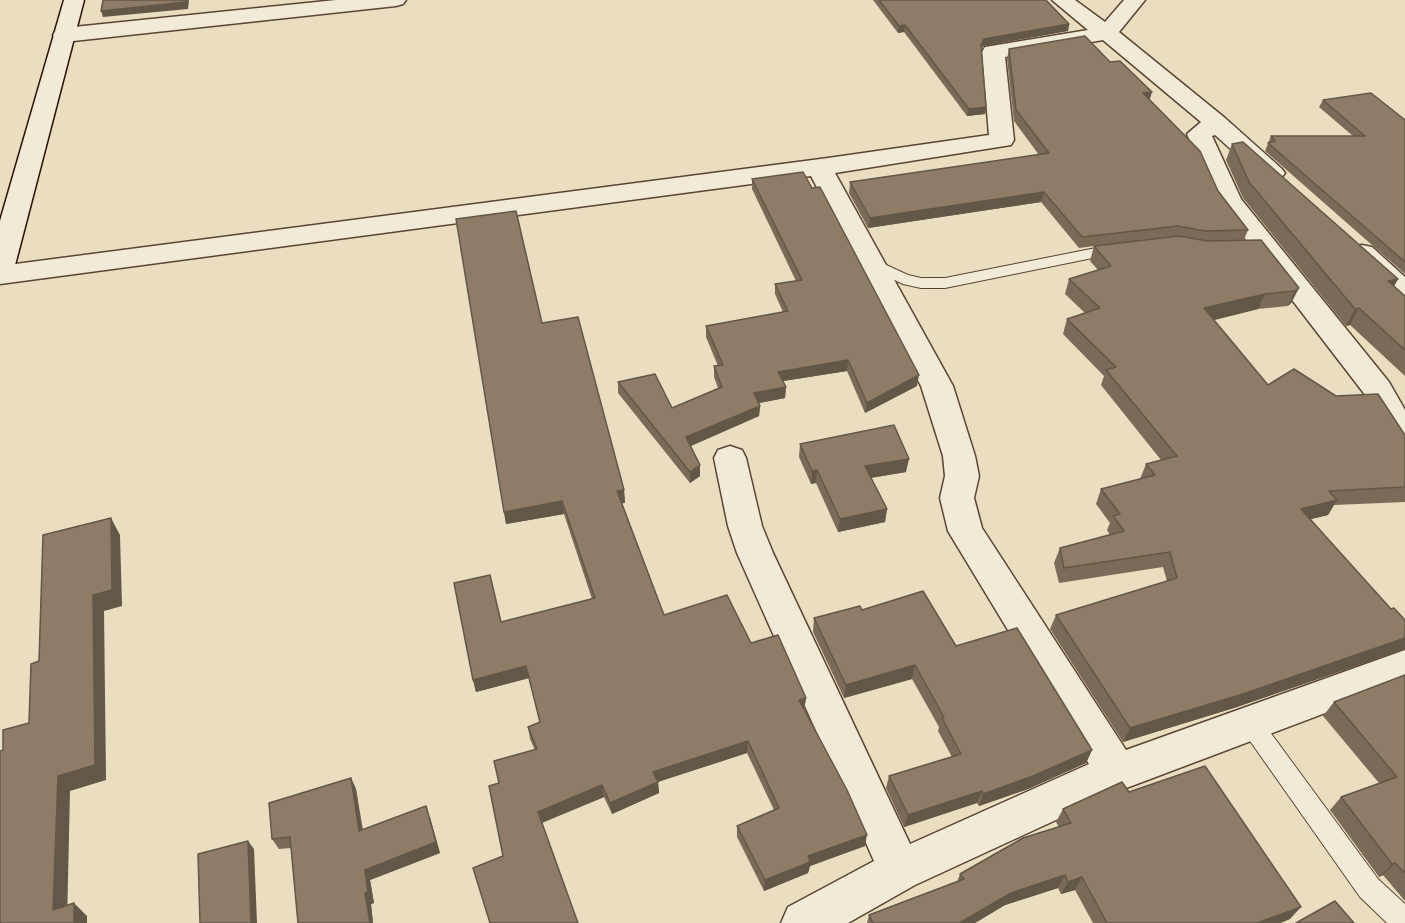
<!DOCTYPE html>
<style>
body{margin:0}
canvas{display:block;background:#e9dec0}
</style>
<canvas width="1405" height="923"></canvas>
<script>
const c = document.querySelector('canvas').getContext('2d');
c.lineJoin = 'round';
const poly = rows => new Path2D(rows.map(r => 'M' + r).join(''));
function strokePath(path, color, width, dash) { c.strokeStyle = color; c.lineWidth = width; c.lineCap = dash ? 'butt' : 'round'; c.setLineDash(dash || []); c.stroke(path); }
function fillPath(path, color) { c.fillStyle = color; c.fill(path, 'evenodd'); }
const lane = poly([
 [1116,244,1122,246,1124,249,1122,252,945,288,921,288,903,284,880,273,868,273,866,269,868,265,882,263,908,275,921,278,945,278,1116,244],
 [1251,714,1259,717,1378,879,1405,904,1405,923,1387,923,1360,897,1243,731,1239,724,1243,717,1251,714]
]);
const street = poly([
 [336,0,406,0,403,4,396,6,64,42,56,40,53,35,56,30,64,28,336,0],
 [1052,0,1075,0,1105,22,1124,0,1145,0,1119,32,1225,118,1281,168,1285,173,1281,178,1272,181,1263,178,1215,135,1212,136,1241,199,1389,382,1405,410,1405,450,1394,446,1366,396,1216,201,1187,134,1201,122,1103,40,1005,57,1014,140,1011,145,835,173,953,386,975,456,979,476,974,498,982,528,1126,750,1405,650,1405,683,1121,790,915,885,848,923,781,923,788,907,874,861,737,553,728,526,714,458,718,450,730,446,742,450,746,458,762,526,773,553,910,844,1089,764,948,531,940,498,945,476,943,456,921,386,811,176,0,284,0,266,828,158,989,135,982,52,985,47,1088,30,1052,0],
 [1362,245,1372,247,1405,277,1405,301,1395,298,1352,259,1348,253,1352,247,1362,245]
]);
const secondary = poly([
 [64,0,84,0,14,269,10,275,0,278,0,221,64,0]
]);
const wall = poly([
 [873,0,1046,0,1069,24,1068,31,983,46,981,49,986,107,985,114,967,116,904,32,898,33],
 [1009,49,1110,62,1150,100,1248,230,1244,240,1299,288,1291,303,1288,306,1258,309,1214,320,1268,385,1336,396,1405,435,1405,502,1334,505,1328,515,1310,519,1391,609,1405,620,1405,649,1234,708,1123,742,1050,629,1056,615,1167,581,1163,567,1059,583,1054,563,1060,548,1110,535,1107,530,1110,523,1096,504,1101,489,1140,479,1146,464,1161,460,1101,385,1104,376,1063,334,1067,319,1085,313,1065,294,1069,279,1098,270,1090,261,1094,246,1079,248,1041,202,868,228,849,193,850,182,1039,155,1014,121,1007,59],
 [1323,100,1405,120,1405,274,1265,151,1271,136,1353,136,1319,107],
 [1232,144,1398,279,1394,286,1405,296,1405,376,1350,325,1346,326,1243,198,1226,160],
 [752,179,917,386,865,413,847,371,783,381,786,387,785,398,759,403,760,406,759,416,691,446,700,465,700,476,690,483,618,393,618,382,672,408,718,388,714,377,714,366,718,366,706,337,706,326,783,312,775,294,775,284,796,281,752,189],
 [542,323,624,490,625,503,622,503,664,615,751,643,806,698,804,709,865,846,810,866,808,873,764,891,737,837,737,826,774,810,747,753,658,782,659,793,612,814,604,797,542,823,503,856,499,783,535,750,530,739,528,727,540,723,529,678,476,692,473,680,501,622,592,599,564,514,506,524,504,512],
 [800,444,906,472,871,478,887,509,885,522,838,532,816,483,811,484,799,457],
 [862,610,956,646,1092,750,1086,763,1028,789,979,806,977,803,904,827,886,788,889,776,952,757,938,731,939,727,912,679,844,698,813,632,814,618],
 [1405,675,1405,901,1383,875,1379,877,1330,810,1341,797,1379,783,1323,716,1334,702],
 [351,778,356,789,363,830,430,817,440,853,370,880,374,903,371,904,373,923,298,923,291,848,279,849,272,839],
 [1129,792,1290,919,1280,923,1093,923,1075,890,1061,894,1058,888,1005,905,975,923,867,923,869,915,957,882,960,874,1059,827,1056,822,1063,809]
]);
const shadedWall = poly([
 [189,0,188,9,103,17,101,11],
 [1069,24,1068,31,983,46,980,52,981,45,984,39],
 [905,25,904,32,898,33,899,26],
 [1152,92,1149,102,1143,93],
 [986,107,985,114,967,116,969,109],
 [1044,192,1041,202,868,228,870,218],
 [1398,279,1389,295,1388,281],
 [1299,288,1291,303,1288,306,1295,291],
 [1265,294,1258,309,1198,324,1204,308],
 [1359,308,1350,325,1346,326,1355,309],
 [848,360,847,371,777,382,778,372],
 [919,375,917,386,865,413,867,403],
 [786,387,785,398,754,404,754,393],
 [760,406,759,416,686,448,686,437],
 [909,459,906,472,863,479,865,466],
 [700,465,700,476,690,483,690,472],
 [817,470,816,483,811,484,812,471],
 [624,490,625,503,618,504,617,491],
 [1337,500,1328,515,1292,524,1301,509],
 [562,501,564,514,506,524,504,512],
 [887,509,885,522,838,532,840,519],
 [111,518,120,535,122,606,104,611,106,780,70,791,67,923,53,910,58,776,93,595],
 [1405,638,1405,649,1234,708,1123,742,1130,728],
 [915,665,912,679,844,698,846,685],
 [526,666,529,678,476,692,473,680],
 [806,698,804,710,799,700],
 [748,741,747,753,654,783,653,772],
 [1092,750,1086,763,1028,789,979,806,983,794],
 [351,778,356,789,364,842,359,831],
 [658,782,659,793,612,814,610,803],
 [602,785,604,797,541,823,538,812],
 [982,791,977,803,904,827,908,815],
 [426,806,440,853,370,880,374,903,371,904,373,923,370,923,365,893,365,870],
 [867,835,865,846,810,866,808,873,764,891,765,880,808,856],
 [248,841,254,849,257,923,251,923],
 [1395,863,1383,875,1379,877,1392,864],
 [1065,875,1058,888,1005,905,975,923,961,923,1011,893],
 [1082,877,1075,890,1061,894,1068,882],
 [74,903,87,916,87,923,74,923],
 [1301,907,1290,919,1280,923,1257,923]
]);
const building = poly([
 [103,0,186,0,186,2,101,11,103,0],
 [879,0,1046,0,1069,24,984,39,981,45,986,107,969,109,905,25,899,26,879,0],
 [1085,36,1110,62,1120,61,1152,92,1143,93,1200,151,1218,191,1248,230,1205,231,1178,226,1082,237,1044,192,870,218,850,182,1049,153,1016,110,1009,49,1085,36],
 [1371,93,1405,120,1405,262,1268,143,1275,141,1271,136,1365,136,1323,100,1371,93],
 [1243,142,1398,279,1388,281,1405,296,1405,350,1359,308,1355,309,1249,182,1232,144,1243,142],
 [803,172,812,188,820,187,919,375,867,403,848,360,778,372,786,387,754,393,760,406,686,437,700,465,690,472,618,382,655,374,672,408,722,387,714,366,723,365,706,326,788,311,775,284,802,280,752,179,803,172],
 [516,211,542,323,578,317,624,490,617,491,664,615,727,595,751,643,778,635,806,698,799,700,847,790,867,835,808,856,810,862,765,880,737,826,779,808,748,741,653,772,658,782,610,803,602,785,538,812,578,923,490,923,473,868,503,856,489,786,499,783,494,761,537,749,528,727,540,722,526,666,473,680,454,583,490,575,501,622,595,598,562,501,504,512,456,219,516,211],
 [1179,236,1207,241,1261,240,1299,288,1295,291,1265,294,1204,308,1268,385,1294,369,1336,396,1378,394,1405,435,1405,487,1329,491,1337,500,1301,509,1391,609,1394,608,1405,620,1405,638,1243,694,1130,728,1056,615,1177,578,1170,552,1064,568,1060,548,1124,531,1113,516,1120,514,1101,489,1155,475,1146,464,1177,456,1106,370,1116,367,1067,319,1100,308,1069,279,1111,266,1094,246,1179,236],
 [894,425,909,459,865,466,887,509,840,519,817,470,812,471,800,444,894,425],
 [111,518,112,590,93,595,95,765,58,776,53,910,74,903,74,923,0,923,0,751,3,750,3,730,29,723,31,664,39,661,43,535,111,518],
 [923,591,956,646,1017,628,1092,750,1033,776,983,794,982,791,908,815,889,776,961,754,942,718,944,717,915,665,846,685,814,618,860,606,862,610,923,591],
 [1405,675,1405,873,1395,863,1392,864,1341,797,1397,777,1334,702,1405,675],
 [1205,766,1301,907,1257,923,1107,923,1082,877,1068,882,1065,875,1011,893,961,922,962,923,873,923,869,915,964,879,960,874,1023,838,1071,823,1063,809,1122,782,1129,792,1205,766],
 [351,778,359,831,426,806,436,842,365,870,368,892,365,893,370,923,298,923,290,837,272,839,269,803,351,778],
 [248,841,251,923,200,923,198,854,248,841],
 [1335,901,1354,923,1296,923,1335,901]
]);
strokePath(lane, '#5a4533', 2);
strokePath(street, '#5a4533', 3);
strokePath(secondary, '#2b1204', 3);
fillPath(lane, '#f1ead6');
fillPath(street, '#f1ead6');
fillPath(secondary, '#f1ead6');
fillPath(wall, '#7a6b58');
fillPath(shadedWall, '#635747');
fillPath(building, '#8e7c66');
strokePath(building, '#635747', 1.5);
</script>
